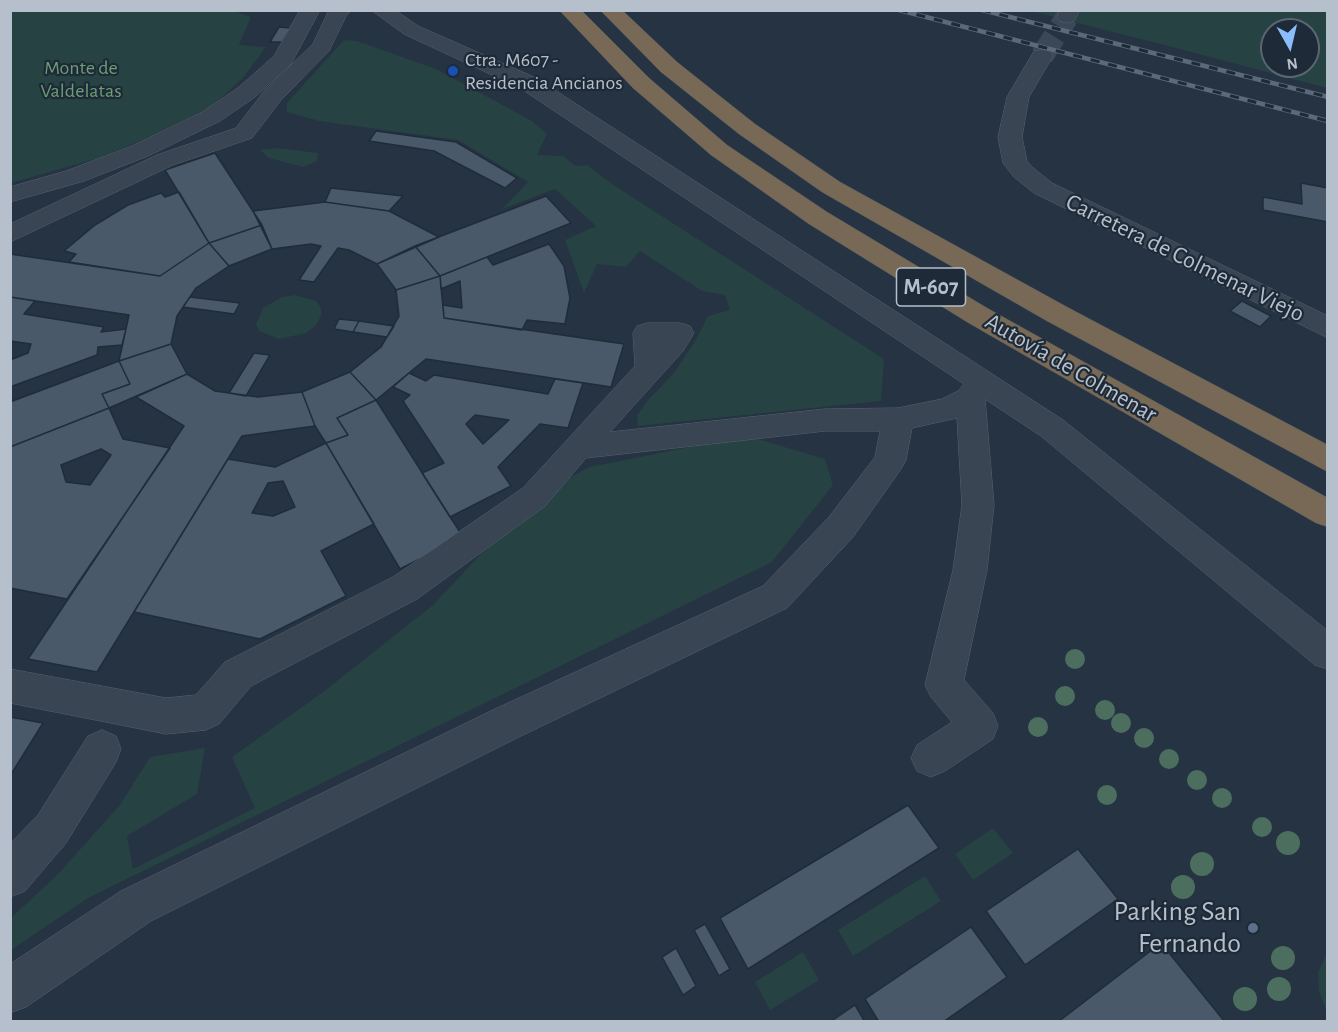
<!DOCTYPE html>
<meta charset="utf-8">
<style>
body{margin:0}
#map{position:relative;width:1338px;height:1032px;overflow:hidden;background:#253343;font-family:"Alegreya Sans",sans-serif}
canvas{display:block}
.frame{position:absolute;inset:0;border:12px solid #b6c0cc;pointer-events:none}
.north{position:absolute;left:1260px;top:18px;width:60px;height:60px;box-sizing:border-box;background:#1e2a37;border:2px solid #5b6673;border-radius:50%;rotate:172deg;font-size:16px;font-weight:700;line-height:24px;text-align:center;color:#b6c0cc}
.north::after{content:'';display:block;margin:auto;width:21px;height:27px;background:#8bbdfd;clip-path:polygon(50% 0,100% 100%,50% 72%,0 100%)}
</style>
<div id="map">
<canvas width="1338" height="1032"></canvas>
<div class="frame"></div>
<div class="north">N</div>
</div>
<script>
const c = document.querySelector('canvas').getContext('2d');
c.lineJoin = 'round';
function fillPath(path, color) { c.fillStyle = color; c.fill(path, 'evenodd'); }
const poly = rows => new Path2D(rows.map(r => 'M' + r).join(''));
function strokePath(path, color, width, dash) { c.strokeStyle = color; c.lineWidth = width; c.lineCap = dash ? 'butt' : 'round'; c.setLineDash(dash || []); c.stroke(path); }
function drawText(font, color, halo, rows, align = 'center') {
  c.font = font + ' "Alegreya Sans",sans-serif'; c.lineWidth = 4.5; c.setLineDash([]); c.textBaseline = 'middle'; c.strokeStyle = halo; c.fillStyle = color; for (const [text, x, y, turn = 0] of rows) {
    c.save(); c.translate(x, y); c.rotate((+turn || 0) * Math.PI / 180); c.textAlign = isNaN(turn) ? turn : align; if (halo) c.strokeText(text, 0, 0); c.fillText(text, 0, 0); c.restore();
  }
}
const green = poly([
 [10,11,234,11,251,17,239,45,266,47,242,79,212,106,140,141,99,158,11,183],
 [1031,11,1327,11,1327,88,1172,47],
 [1272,30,1308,30,1308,66,1272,66],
 [344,40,357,41,436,69,532,121,547,134,537,155,563,156,576,166,587,165,612,184,884,359,881,401,638,426,637,416,647,401,674,373,697,338,708,316,730,310,725,295,702,291,640,251,626,267,597,264,584,293,565,240,596,226,555,189,502,209,528,182,458,140,319,121,287,112,287,103],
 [277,148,318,153,317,161,303,167,269,158,260,150],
 [295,295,316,301,321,308,321,316,316,325,306,333,279,339,259,331,256,324,263,308,282,297],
 [758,439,825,459,833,485,772,562,88,898,11,950,11,918,58,874,120,805,150,757,205,748,197,794,127,836,133,869,255,808,232,757,323,692,433,605,480,555,554,486,590,467,710,443],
 [993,828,1013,853,973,880,955,854],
 [925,876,941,901,853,956,838,930],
 [803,952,819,980,770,1010,755,982],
 [1327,953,1327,1013,1319,991,1318,972]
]);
const building = poly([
 [279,27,291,28,282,42,270,42,279,27],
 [376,131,456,142,517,178,505,188,434,151,369,141,376,131],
 [215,153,262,225,209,243,165,170,215,153],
 [1301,183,1328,188,1328,222,1263,210,1263,197,1302,204,1301,183],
 [331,188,403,196,389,211,325,202,331,188],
 [179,192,209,243,160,276,69,262,76,254,64,251,95,225,128,205,161,193,165,197,179,192],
 [546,196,571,223,440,276,415,246,546,196],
 [325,202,389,211,439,237,377,264,349,250,338,248,314,282,299,280,321,246,311,244,272,249,253,211,325,202],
 [262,225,272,249,229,266,209,243,262,225],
 [209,243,229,266,196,288,177,316,171,344,119,361,129,315,10,297,10,254,160,276,209,243],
 [549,244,564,266,570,298,565,324,527,320,522,330,444,318,443,305,462,308,460,281,441,289,440,276,487,257,493,265,549,244],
 [415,246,440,276,396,290,377,264,415,246],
 [440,276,444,318,624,344,611,387,426,359,376,400,350,372,381,347,399,316,396,290,440,276],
 [10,297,35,301,24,314,104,327,101,332,126,329,122,345,98,347,97,355,10,387,10,360,28,353,31,344,10,341,10,297],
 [190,297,240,303,234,314,183,307,190,297],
 [1242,301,1271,316,1260,327,1230,311,1242,301],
 [339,319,359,321,353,332,334,329,339,319],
 [359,321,394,326,387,337,353,332,359,321],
 [171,344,187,374,109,408,102,394,130,384,119,361,171,344],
 [254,353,270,355,246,396,229,393,254,353],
 [119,361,130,384,102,394,109,408,10,447,10,402,119,361],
 [350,372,376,400,337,418,348,435,326,443,315,426,302,392,350,372],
 [409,373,426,381,434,375,548,394,555,379,583,383,568,428,540,424,498,467,511,486,450,517,422,473,444,463,403,401,410,395,393,387,409,373],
 [475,415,509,420,483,444,466,424,475,415],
 [187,374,215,391,258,397,302,392,315,426,242,436,97,672,28,659,184,426,136,397,187,374],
 [376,400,463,537,400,569,326,443,348,435,337,418,376,400],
 [109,408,123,439,170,448,67,599,10,588,10,447,109,408],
 [101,449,111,455,90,485,66,482,61,465,101,449],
 [326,443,374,524,321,551,346,596,260,639,134,612,228,459,275,467,326,443],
 [283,481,295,507,273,516,252,513,268,483,283,481],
 [10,717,43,723,10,776,10,717],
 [908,805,939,848,748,969,720,918,908,805],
 [1078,849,1118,899,1025,965,986,911,1078,849],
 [705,924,730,969,719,976,694,930,705,924],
 [971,927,1007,977,943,1022,879,1022,865,999,971,927],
 [1161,943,1225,1022,1058,1022,1161,943],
 [676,948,696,986,683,995,662,957,676,948],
 [855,1005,865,1022,830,1022,855,1005]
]);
const minorTunnel = poly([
 [1042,56,1067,17]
]);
const minor = poly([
 [300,10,320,10,291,64,255,97,220,121,148,156,84,181,10,202,10,187,66,171,132,146,204,111,239,87,274,56,300,10],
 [329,10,352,10,346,16,329,51,281,100,252,138,173,165,10,242,10,224,157,155,236,128,265,90,313,44,329,10],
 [371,10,395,10,418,26,536,78,1063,420,1328,631,1328,669,1315,665,1041,436,985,399,994,505,987,570,964,680,993,713,998,726,993,739,945,771,931,777,917,771,911,758,917,745,952,722,931,697,925,685,953,570,962,505,957,418,912,428,906,460,901,469,853,537,787,608,523,735,151,921,26,1007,10,1013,10,964,121,891,495,709,763,586,829,517,875,457,880,431,825,431,586,458,545,506,417,599,251,686,219,724,206,730,166,734,10,703,10,669,166,698,196,695,225,662,393,577,523,488,635,366,633,333,637,326,647,323,680,323,690,326,694,333,683,351,610,432,825,409,898,408,942,399,958,391,964,384,520,88,404,34,371,10],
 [1060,10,1080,10,1074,21,1067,23,1060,21,1057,17,1060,10],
 [1042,50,1050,51,1053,56,1029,97,1022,137,1027,161,1032,167,1052,183,1328,316,1328,338,1034,193,1014,177,1003,163,998,137,1007,97,1034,51,1042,50],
 [102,730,116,736,121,749,116,762,66,843,25,891,10,897,10,844,38,815,88,736,102,730]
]);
const highway = poly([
 [559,10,581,10,649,78,727,145,827,212,987,308,1328,498,1328,527,1316,523,967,322,809,224,711,155,633,88,559,10],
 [600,10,622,10,677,62,755,124,840,182,1067,307,1328,445,1328,472,1047,321,822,192,739,134,661,72,600,10]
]);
const rail = poly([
 [899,10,1328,121],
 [982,10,1328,97]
]);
const trees = [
 [1075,659,10],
 [1065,696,10],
 [1105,710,10],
 [1121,723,10],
 [1038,727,10],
 [1144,738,10],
 [1169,759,10],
 [1197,780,10],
 [1107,795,10],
 [1222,798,10],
 [1262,827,10],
 [1288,843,12],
 [1202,864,12],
 [1183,887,12],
 [1283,958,12],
 [1279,989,12],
 [1245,999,12]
];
const markers = [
 [453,71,6,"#1a4fb4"],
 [1253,928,6,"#5c6f8a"]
];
const farPoinames = [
 ["Ctra. M607 -",465,60],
 ["Residencia Ancianos",465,83]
];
const farParknames = [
 ["Monte de",81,68],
 ["Valdelatas",81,91]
];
const shields = [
 [931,287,69]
];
const shieldNames = [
 ["M-607",931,287]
];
const streetNames = [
 ["Carretera de Colmenar Viejo",1185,258,26],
 ["Autovía de Colmenar",1071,368,30]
];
const nearPoinames = [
 ["Parking San",1241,912],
 ["Fernando",1241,944]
];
fillPath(green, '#274243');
fillPath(building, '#495969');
strokePath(building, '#202c39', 1.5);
strokePath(minorTunnel, '#3b4858', 23, [23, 11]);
strokePath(minor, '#57636f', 1);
strokePath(highway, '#44505c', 1);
fillPath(minor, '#394552');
fillPath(highway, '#786956');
strokePath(rail, '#5b6979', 4.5);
strokePath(rail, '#1e2a37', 3, [9]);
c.fillStyle = '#4c6e5e';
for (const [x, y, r] of trees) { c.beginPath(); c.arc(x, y, r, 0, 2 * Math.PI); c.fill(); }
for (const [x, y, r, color] of markers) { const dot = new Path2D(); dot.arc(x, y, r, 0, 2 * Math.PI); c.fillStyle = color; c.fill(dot); strokePath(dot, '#1e2a37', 2); }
drawText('20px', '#b6c0cc', '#1e2a37', farPoinames, 'left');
drawText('20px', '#6c9e75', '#1e2a37', farParknames);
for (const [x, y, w] of shields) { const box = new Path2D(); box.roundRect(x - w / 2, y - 19, w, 38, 4.5); c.fillStyle = '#1e2a37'; c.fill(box); strokePath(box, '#b6c0cc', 1.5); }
drawText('bold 22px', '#b6c0cc', null, shieldNames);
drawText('24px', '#b6c0cc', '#1e2a37', streetNames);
drawText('28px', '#b6c0cc', '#1e2a37', nearPoinames, 'right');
</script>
